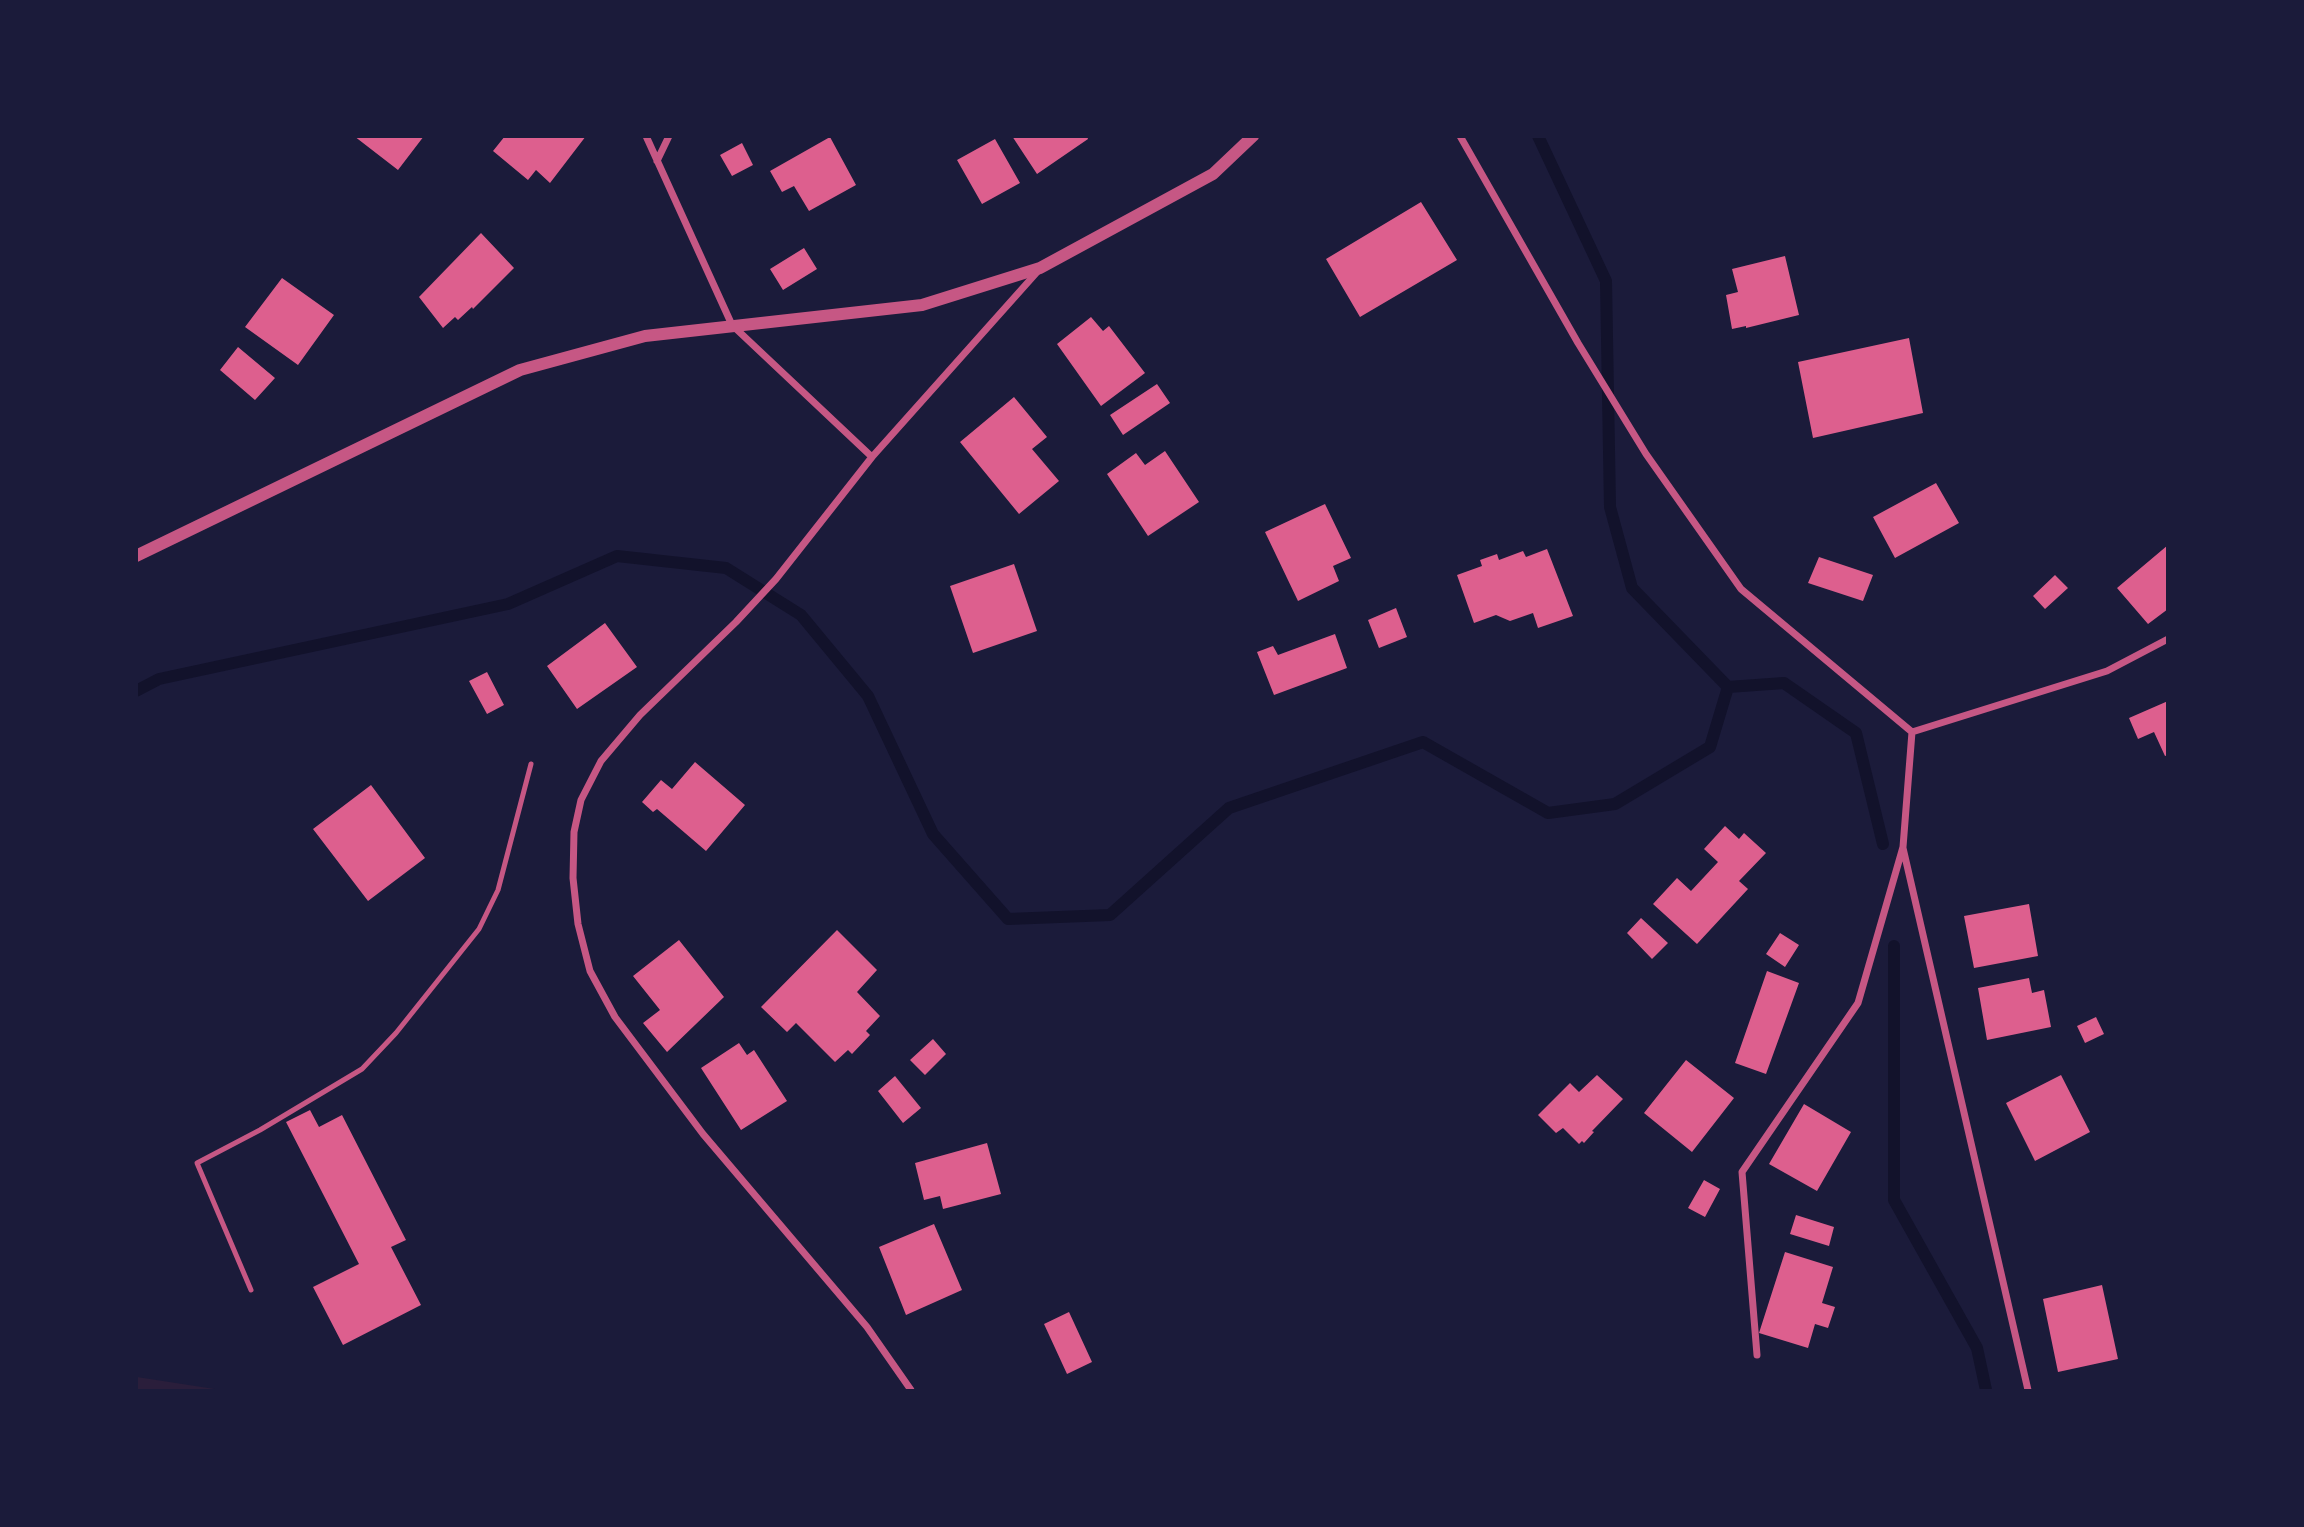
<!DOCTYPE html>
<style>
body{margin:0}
#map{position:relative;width:2304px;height:1527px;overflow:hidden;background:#1b1b3a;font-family:"Exo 2",sans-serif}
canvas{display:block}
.frame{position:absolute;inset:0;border:138px solid #1b1b3a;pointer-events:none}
</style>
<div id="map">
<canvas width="2304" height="1527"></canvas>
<div class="frame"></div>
</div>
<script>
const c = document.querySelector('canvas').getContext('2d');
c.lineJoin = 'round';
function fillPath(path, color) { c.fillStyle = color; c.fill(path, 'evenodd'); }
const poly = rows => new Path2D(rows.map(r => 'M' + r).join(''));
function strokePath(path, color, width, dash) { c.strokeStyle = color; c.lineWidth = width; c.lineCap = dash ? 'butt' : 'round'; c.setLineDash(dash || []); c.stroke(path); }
const green = poly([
 [136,1377,137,1377,221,1390,137,1390]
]);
const stream = poly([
 [1728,687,1784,683,1856,733,1883,844],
 [136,691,159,679,508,604,617,556,726,568,801,615,868,696,933,834,1008,919,1110,915,1229,808,1423,742,1548,813,1615,804,1710,747,1728,687,1632,588,1610,507,1606,281,1538,136],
 [1894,946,1894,1200,1977,1348,1986,1390]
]);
const building = poly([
 [354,136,424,136,398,170],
 [505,136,586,136,550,183,536,170,528,180,493,151],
 [1012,136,1087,136,1088,139,1037,174],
 [830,137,856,185,809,211,794,186,782,192,770,171],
 [995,139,1020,183,982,204,957,160],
 [742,143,753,165,732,176,720,155],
 [1421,202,1457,260,1360,317,1326,259],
 [481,233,514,268,473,309,472,307,458,320,455,317,443,328,419,297],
 [804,248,817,269,783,290,770,269],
 [1785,256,1799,315,1746,328,1746,326,1732,329,1726,295,1738,292,1732,269],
 [282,278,334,315,298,365,245,327],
 [1091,317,1103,331,1109,326,1145,373,1101,406,1057,344],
 [1909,338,1923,413,1813,438,1798,362],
 [238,347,275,378,255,400,220,370],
 [1157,384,1170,403,1123,435,1110,415],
 [1014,397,1047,437,1032,449,1059,481,1019,514,960,442],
 [1165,451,1199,502,1148,536,1107,474,1136,453,1145,465],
 [1936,483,1959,523,1895,558,1873,517],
 [1325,504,1351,558,1333,566,1339,581,1298,601,1265,532],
 [2168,545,2168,609,2148,624,2117,588],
 [1547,549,1573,616,1538,628,1533,613,1510,621,1496,615,1474,623,1457,575,1482,566,1480,560,1497,554,1499,560,1523,551,1526,557],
 [1819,557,1873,575,1863,601,1808,583],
 [1014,564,1037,631,973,653,950,586],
 [2055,575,2068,588,2045,609,2033,596],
 [1396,608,1407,637,1379,648,1368,620],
 [605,623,637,667,577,709,547,666],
 [1335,634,1347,668,1274,695,1257,652,1273,646,1278,655],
 [487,672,504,705,487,714,469,681],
 [2168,701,2168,755,2165,756,2154,732,2138,739,2129,718],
 [695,762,745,805,706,851,657,809,653,812,642,802,661,780,672,789],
 [371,785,425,858,368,901,313,829],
 [1725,826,1739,839,1744,833,1766,853,1739,881,1748,889,1697,944,1653,904,1677,878,1691,891,1718,862,1704,849],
 [2029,904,2038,956,1974,968,1964,916],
 [1641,918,1668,943,1652,959,1627,933],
 [837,930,877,970,857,992,880,1016,866,1031,870,1035,852,1054,848,1050,835,1062,796,1023,787,1032,761,1007],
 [1780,933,1799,945,1785,967,1766,954],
 [679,940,724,997,667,1052,643,1023,660,1010,633,976],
 [1767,971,1799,983,1766,1074,1735,1063],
 [2029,978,2032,993,2044,990,2051,1027,1987,1040,1978,988],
 [2096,1017,2104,1034,2085,1043,2077,1026],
 [933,1039,946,1054,925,1075,910,1060],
 [739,1043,747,1055,754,1050,787,1101,741,1130,701,1068],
 [1686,1060,1734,1098,1692,1152,1644,1113],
 [1597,1075,1623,1099,1592,1131,1594,1132,1584,1143,1582,1141,1579,1144,1563,1128,1556,1133,1538,1115,1570,1083,1579,1092],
 [2061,1075,2090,1132,2035,1161,2006,1103],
 [895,1076,921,1108,903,1123,878,1091],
 [1804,1104,1851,1132,1817,1191,1769,1164],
 [310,1110,319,1127,342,1115,406,1240,391,1247,421,1305,343,1345,313,1287,359,1264,286,1122],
 [987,1143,1001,1194,943,1209,940,1196,924,1200,915,1163],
 [1704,1180,1720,1189,1705,1217,1688,1208],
 [1796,1215,1834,1227,1829,1246,1790,1234],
 [934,1224,962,1290,906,1315,879,1247],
 [1785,1252,1833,1267,1822,1303,1835,1307,1828,1328,1815,1324,1808,1348,1759,1333],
 [2102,1285,2118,1359,2058,1372,2043,1299],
 [1069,1312,1092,1362,1067,1374,1044,1324]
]);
const service = poly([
 [251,1290,197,1163,260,1130,362,1069,396,1033,479,929,498,890,531,764]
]);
const minor = poly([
 [646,136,732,325,872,457],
 [1460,136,1578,343,1646,454,1741,589,1912,732,2107,671,2168,639],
 [657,161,669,136],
 [1903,848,2028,1390],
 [1757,1355,1742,1172,1858,1003,1903,847,1912,732],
 [911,1390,867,1327,703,1134,615,1017,590,971,578,924,573,878,574,832,581,800,601,761,640,715,736,622,776,579,872,457,1038,271]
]);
const tertiary = poly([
 [136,556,520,370,645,336,922,305,1040,268,1213,174,1253,136]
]);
fillPath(green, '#2a1e3b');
strokePath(stream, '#12122b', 12);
fillPath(building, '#dd5f8e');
strokePath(service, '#c65784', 5);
strokePath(minor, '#c65784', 7);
strokePath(tertiary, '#c65784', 12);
</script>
